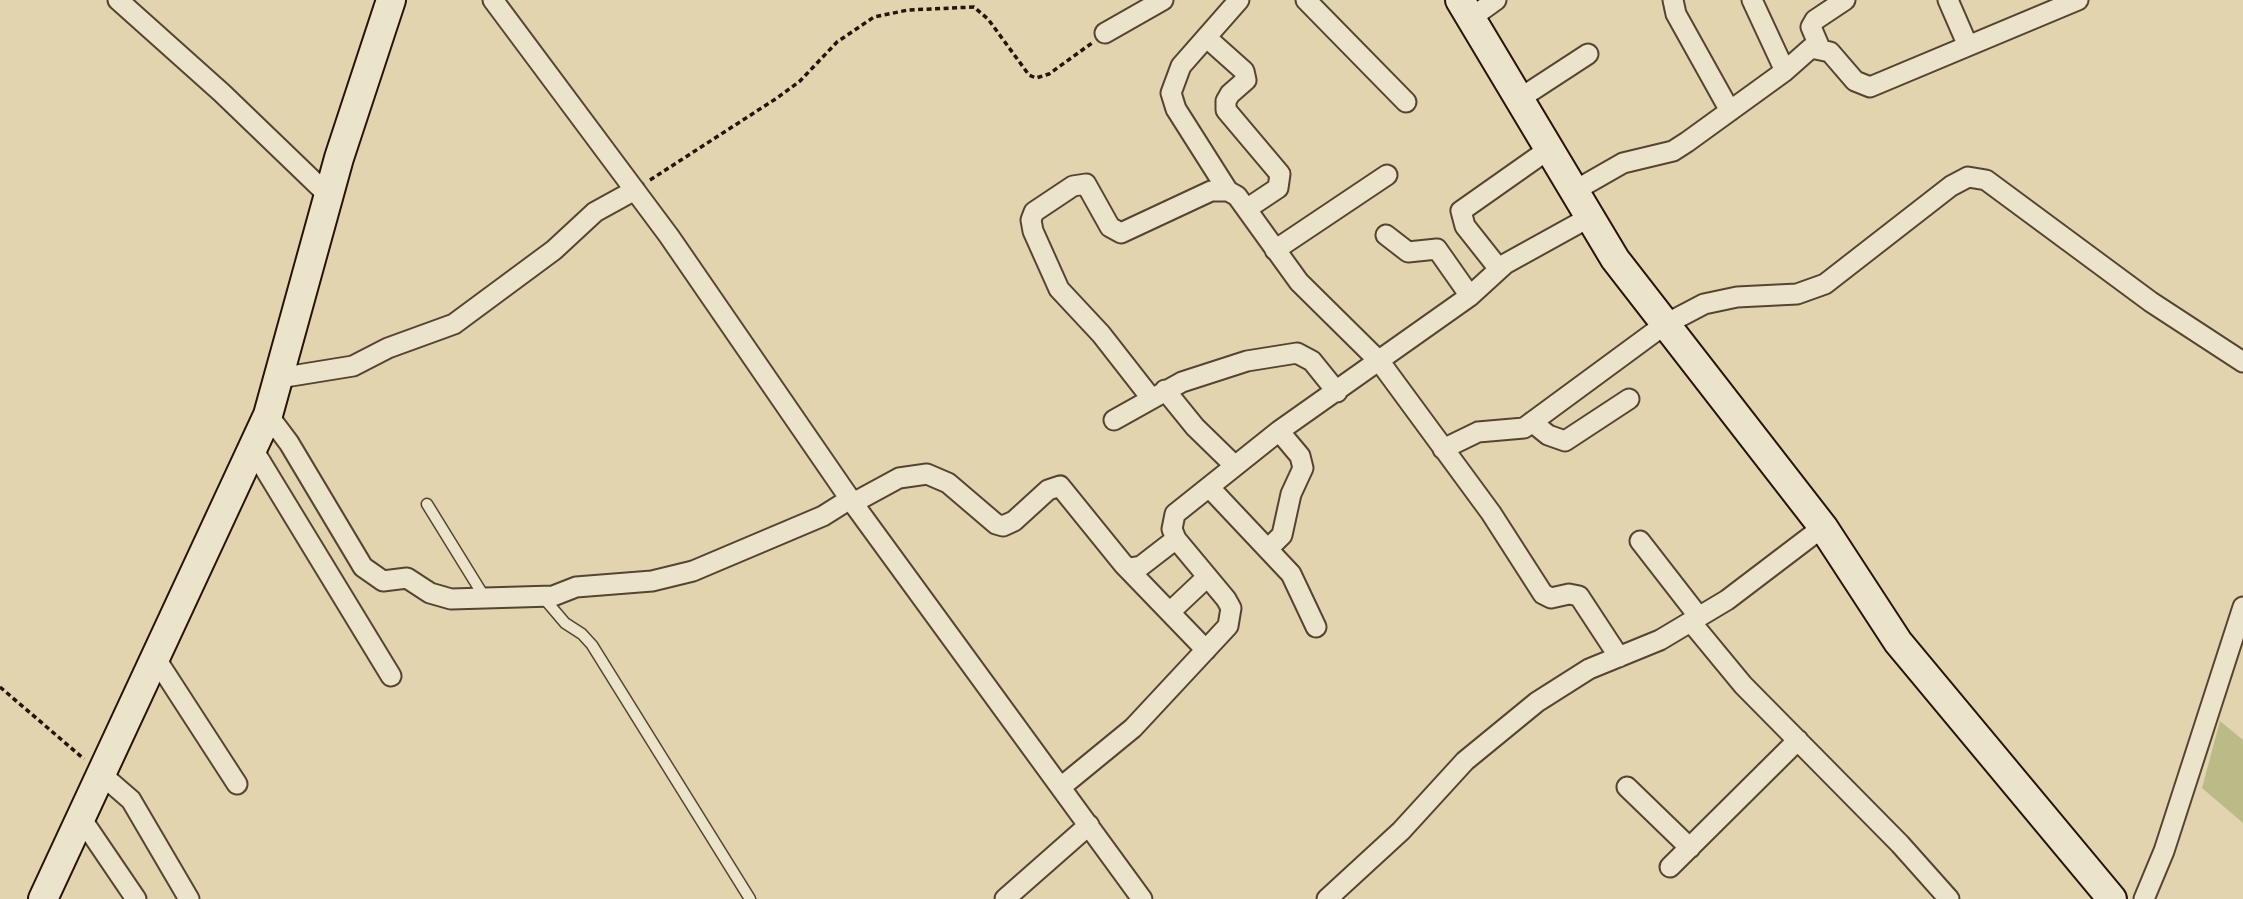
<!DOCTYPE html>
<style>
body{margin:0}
canvas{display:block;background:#e2d4af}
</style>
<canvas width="2243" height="899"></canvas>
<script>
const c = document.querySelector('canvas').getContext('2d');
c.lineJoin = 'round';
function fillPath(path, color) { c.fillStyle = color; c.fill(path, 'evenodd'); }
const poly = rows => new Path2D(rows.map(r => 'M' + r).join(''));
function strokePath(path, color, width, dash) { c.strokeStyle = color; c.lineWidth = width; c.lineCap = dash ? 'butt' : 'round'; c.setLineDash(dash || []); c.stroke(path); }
const green = poly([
 [2220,721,2243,740,2243,823,2202,788]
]);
const path = poly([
 [650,180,777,98,800,81,837,42,874,17,908,10,974,7,988,19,1029,75,1036,78,1049,74,1092,43],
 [0,687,84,759]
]);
const lane = poly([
 [427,504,485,598],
 [542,596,565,623,582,634,592,645,750,899]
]);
const street = poly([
 [118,0,222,93,329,196],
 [493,0,669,236,850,499,1142,899],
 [1306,0,1406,102],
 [1673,0,1676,14,1730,111],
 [1752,0,1785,71],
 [1948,0,1968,46],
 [1471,18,1496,0],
 [1105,33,1163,0],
 [1207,38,1244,71,1246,80,1230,94,1226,101,1226,110,1280,174,1278,188,1248,208],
 [1820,48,1811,27,1815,20,1845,0],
 [1519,99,1588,54],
 [1228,191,1176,109,1171,93,1181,66,1239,0],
 [1574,191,1623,163,1673,151,1687,142,1785,71,1811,48,1830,52,1855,81,1870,87,2078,0],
 [1386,235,1408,252,1437,249,1470,296],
 [1275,250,1387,175],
 [1499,269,1465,226,1461,211,1549,149],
 [279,378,353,366,388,348,454,324,554,250,595,212,635,190],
 [1165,390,1195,427,1235,466],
 [1151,398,1101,334,1059,289,1033,231,1031,220,1034,212,1073,186,1086,184,1110,227,1121,233,1211,191,1228,191,1237,196,1299,282,1380,362,1491,513,1543,594,1551,598,1569,594,1579,596,1619,657],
 [268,415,289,443,363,567,383,581,407,578,430,593,451,599,553,596,576,587,652,581,693,571,823,516,850,499],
 [1114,420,1182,382,1247,361,1297,353,1312,361,1337,392],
 [1532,422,1548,435,1565,441,1629,399],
 [1443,449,1478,432,1524,428,1664,325,1704,304,1737,297,1797,294,1825,284,1951,186,1968,177,1986,180,2151,302,2243,362],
 [254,451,391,676],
 [1209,487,1291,574,1316,627],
 [853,503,899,478,927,474,948,483,996,524,1003,526,1014,521,1048,490,1060,486,1124,565,1130,568,1141,566,1176,539],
 [1640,541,1699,617],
 [1268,549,1282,535,1291,494,1303,468,1300,456,1279,431],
 [1124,565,1206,650],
 [1171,611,1206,578],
 [1691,622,1743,685,1900,844,1949,899],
 [156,659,237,784],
 [101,774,131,800,189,899],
 [1061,787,1133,728,1228,626,1231,608,1226,599,1176,539,1172,529,1175,514,1279,431,1470,296,1505,264,1590,217],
 [1627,787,1690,848],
 [81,818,136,899],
 [1670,867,1798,740],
 [1005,899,1089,825],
 [1327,899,1401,831,1465,761,1537,702,1589,669,1660,640,1727,600,1823,527],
 [2144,899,2164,851,2243,607]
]);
const secondary = poly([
 [1460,0,1615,259,1823,527,1898,642,2112,899],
 [43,899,268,415,339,158,391,0]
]);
fillPath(green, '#babb86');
strokePath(lane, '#564332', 13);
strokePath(street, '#564332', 23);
strokePath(secondary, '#271309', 32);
strokePath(path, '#271309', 3.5, [5, 3.5]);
strokePath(lane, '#ece3cb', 10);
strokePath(street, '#ece3cb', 19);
strokePath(secondary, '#ece3cb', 28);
</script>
